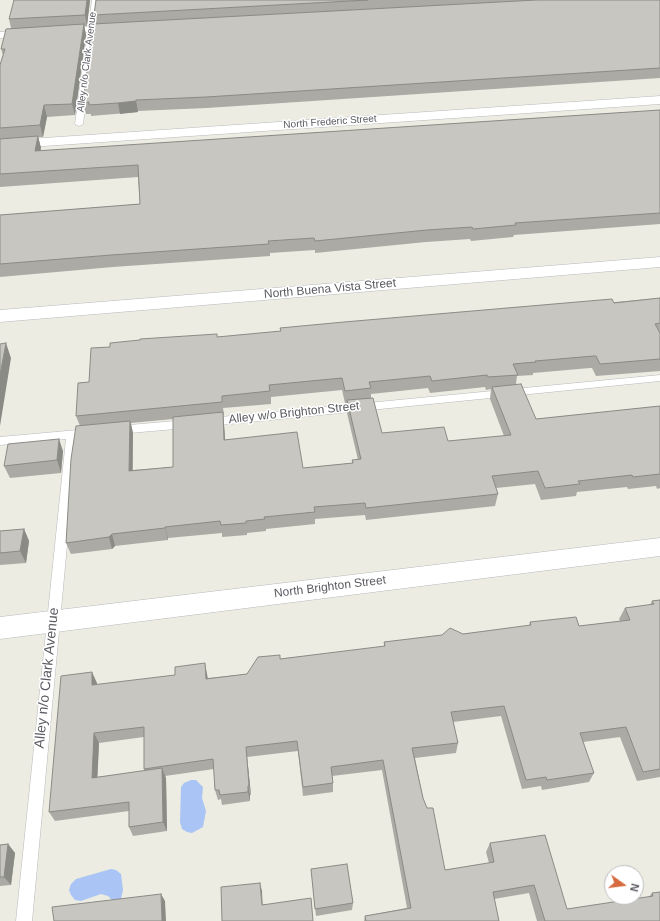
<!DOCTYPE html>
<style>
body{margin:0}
#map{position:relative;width:660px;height:921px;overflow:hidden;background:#ecece2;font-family:Arial,sans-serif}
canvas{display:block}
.north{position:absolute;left:604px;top:865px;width:40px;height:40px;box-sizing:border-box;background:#fff;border:1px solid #bdbec0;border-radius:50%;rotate:104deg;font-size:11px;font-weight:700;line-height:16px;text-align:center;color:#5b5c62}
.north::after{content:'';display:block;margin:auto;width:14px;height:18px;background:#d6693e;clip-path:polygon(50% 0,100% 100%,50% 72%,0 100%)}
</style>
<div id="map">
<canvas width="660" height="921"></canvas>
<div class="north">N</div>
</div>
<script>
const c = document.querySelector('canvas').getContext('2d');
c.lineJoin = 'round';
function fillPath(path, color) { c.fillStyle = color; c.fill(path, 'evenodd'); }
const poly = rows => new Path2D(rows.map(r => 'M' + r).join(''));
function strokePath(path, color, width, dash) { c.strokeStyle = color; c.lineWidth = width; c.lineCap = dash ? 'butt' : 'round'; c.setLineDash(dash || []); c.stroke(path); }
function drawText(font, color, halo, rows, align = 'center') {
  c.font = font + ' Arial,sans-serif'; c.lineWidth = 3; c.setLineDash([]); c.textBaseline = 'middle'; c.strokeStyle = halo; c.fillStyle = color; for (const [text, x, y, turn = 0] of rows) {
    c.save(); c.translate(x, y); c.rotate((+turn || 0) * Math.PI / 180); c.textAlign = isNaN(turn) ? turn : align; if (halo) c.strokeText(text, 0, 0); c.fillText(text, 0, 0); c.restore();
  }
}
const water = poly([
 [191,780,196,780,203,787,202,798,206,811,203,827,192,833,187,832,182,829,180,822,181,787,184,783],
 [111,869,116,870,121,874,123,890,121,899,112,900,108,896,101,894,81,901,75,900,71,895,69,890,71,884,76,879]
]);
const lane = poly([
 [92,0,98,0,83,124,79,126,75,124,92,0],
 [660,375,660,381,210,426,206,425,205,422,206,419,210,418,660,375],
 [187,420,191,421,192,424,191,427,187,428,118,434,114,433,113,430,114,427,118,426,187,420],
 [89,429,93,430,94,433,93,436,77,438,32,921,16,921,66,439,0,445,0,437,89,429]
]);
const street = poly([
 [121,25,125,26,127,28,125,30,0,38,0,32,121,25],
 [660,96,660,104,0,149,0,141,660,96],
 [660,538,660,556,0,639,0,617,660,538]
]);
const secondary = poly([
 [660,257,660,267,0,322,0,310,660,257]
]);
const wall = poly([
 [90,0,87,26,84,26,86,35,75,115,47,117,43,137,38,137,41,148,40,151,660,110,660,224,514,235,513,237,471,241,470,239,426,242,315,253,315,250,270,253,270,256,113,267,0,277,0,215,140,204,138,177,0,187,0,65,3,55,1,49,11,28,9,19],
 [96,0,660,0,660,78,207,108,137,111,138,112,91,116,91,114,86,114,83,103,96,24,94,15],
 [660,298,660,371,596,376,592,368,590,368,533,373,533,375,517,376,516,384,536,419,660,406,660,488,657,489,656,486,628,489,627,487,577,492,576,496,541,500,535,484,496,488,498,494,495,506,366,520,365,515,315,519,315,524,266,529,266,531,247,533,247,535,222,537,222,533,168,538,168,540,115,546,112,549,71,554,66,543,80,426,76,416,89,382,110,347],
 [485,387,486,390,491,389,490,399,504,436,448,441,382,433,371,398,371,394,428,388,430,393],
 [342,390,345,403,347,403,347,413,358,460,352,460,352,463,303,468,225,440,223,415,224,414,223,408,271,404,271,397],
 [173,419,173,467,133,470,133,433,131,423],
 [63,451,61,473,10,478,4,466],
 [24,529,29,541,26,563,0,565,0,531],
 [660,600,660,777,637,781,620,737,583,742,594,773,589,782,542,790,541,786,522,789,501,716,453,722,458,743,456,753,415,758,423,798,445,870,489,863,486,852,490,843,567,909,649,897,652,893,660,921,537,921,529,893,494,899,499,921,364,921,365,916,407,908,382,770,332,776,333,783,333,792,303,796,298,751,247,757,251,795,250,795,250,801,222,805,221,799,218,800,215,790,214,769,165,776,166,778,167,831,133,836,129,827,129,811,55,821,49,812,97,683,97,685,207,674,208,678,247,674,280,659,384,647,384,642,463,634,529,626,530,622,579,626,620,621,619,619,625,608,650,605,652,601],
 [144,737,144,771,97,777,99,743],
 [8,844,15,853,11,885,0,886,0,845],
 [311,869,353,903,352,910,316,916]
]);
const shadedWall = poly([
 [87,0,90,0,87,26,85,15],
 [84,24,86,35,75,115,72,104],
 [136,100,138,112,120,114,118,103],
 [44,105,47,117,43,137,40,125],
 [38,136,41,148,38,163,35,151],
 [6,343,11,358,0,426,0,375],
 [223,412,224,424,226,452,224,440],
 [130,421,133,433,132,483,129,471],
 [59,439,63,451,61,473,57,460],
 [165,527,168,538,168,540,165,528],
 [24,529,29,541,26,563,20,551],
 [112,534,115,546,112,549,109,537],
 [205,663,207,674,208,689,206,679],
 [92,672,97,683,97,696,92,685],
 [94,733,99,743,97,787,92,778],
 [246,747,247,757,251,795,249,785],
 [162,768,166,778,167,831,163,822],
 [248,786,250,795,250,801,248,792],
 [8,844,15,853,11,885,4,877],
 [260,883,262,891,263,912,262,905],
 [161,894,165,901,166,921,162,921]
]);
const building = poly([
 [14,0,87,0,85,15,9,19,14,0],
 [96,0,368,0,94,15,96,0],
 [536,0,660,0,660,68,206,97,136,100,136,101,118,103,89,105,89,102,83,103,93,24,536,0],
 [84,24,72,104,44,105,40,125,0,128,0,65,5,49,1,49,6,29,84,24],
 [660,110,660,213,515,223,516,225,473,229,472,227,427,230,315,241,314,238,268,241,269,244,111,255,0,264,0,215,140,204,138,165,0,174,0,139,38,136,35,151,660,110],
 [660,298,660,323,655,324,660,333,660,359,600,364,596,356,594,356,535,361,536,362,513,364,518,375,488,377,487,375,432,381,430,376,369,382,371,388,345,391,342,378,269,385,270,391,222,396,222,402,76,416,78,383,89,382,91,348,110,347,110,343,140,340,140,339,217,334,217,337,281,331,280,328,344,322,612,299,614,303,660,298],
 [6,343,0,375,0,344,6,343],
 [521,384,536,419,660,406,660,474,633,477,632,475,578,481,580,484,545,488,538,471,492,476,498,494,366,508,365,503,314,507,315,512,264,517,265,519,246,521,246,523,221,525,220,521,165,527,165,528,112,534,109,537,66,543,71,459,76,426,130,421,129,471,173,467,173,417,223,412,224,440,297,432,303,468,353,463,352,460,361,459,347,400,373,398,382,433,444,427,448,441,511,435,492,387,521,384],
 [59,439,57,460,4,466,8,444,59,439],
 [24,529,20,551,0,553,0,531,24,529],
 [660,600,660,769,643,772,626,727,580,733,594,773,547,780,546,777,526,780,504,706,451,712,458,743,412,748,423,798,427,808,433,808,445,870,494,862,490,843,545,835,567,909,653,896,652,893,660,892,660,921,545,921,534,885,493,892,499,921,366,921,365,916,411,908,383,760,331,767,333,783,303,787,297,741,246,747,249,785,248,786,248,792,220,795,219,790,215,790,213,759,144,769,144,727,94,733,92,778,162,768,163,822,129,827,129,802,49,812,61,676,92,672,92,685,175,675,175,667,205,663,206,679,247,674,258,657,280,655,280,659,385,646,384,642,442,635,450,628,463,634,531,625,530,622,576,617,579,626,630,620,625,608,654,604,652,601,660,600],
 [8,844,4,877,0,877,0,845,8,844],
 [347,864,353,903,315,909,311,869,347,864],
 [260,883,262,905,311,898,313,921,222,921,221,887,260,883],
 [161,894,162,921,54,921,52,907,161,894]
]);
const farStreetnames = [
 ["Alley n/o Clark Avenue",87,62,-83],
 ["North Frederic Street",330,122,-4]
];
const streetNames = [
 ["North Buena Vista Street",330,289,-5],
 ["Alley w/o Brighton Street",294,413,-6],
 ["North Brighton Street",330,587,-7]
];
const nearStreetnames = [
 ["Alley n/o Clark Avenue",47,678,-84]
];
fillPath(water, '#a9c4f5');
strokePath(lane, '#b8b9bd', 1);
strokePath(street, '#b8b9bd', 1);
strokePath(secondary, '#b8b9bf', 1);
fillPath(lane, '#fff');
fillPath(street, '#fff');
fillPath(secondary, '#fff');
fillPath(wall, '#abaaa5');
fillPath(shadedWall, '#8b8b86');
fillPath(building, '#c7c6c0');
strokePath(building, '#8b8b86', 1);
drawText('10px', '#5b5c62', '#fff', farStreetnames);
drawText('12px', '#5b5c62', '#fff', streetNames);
drawText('14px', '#5b5c62', '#fff', nearStreetnames);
</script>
